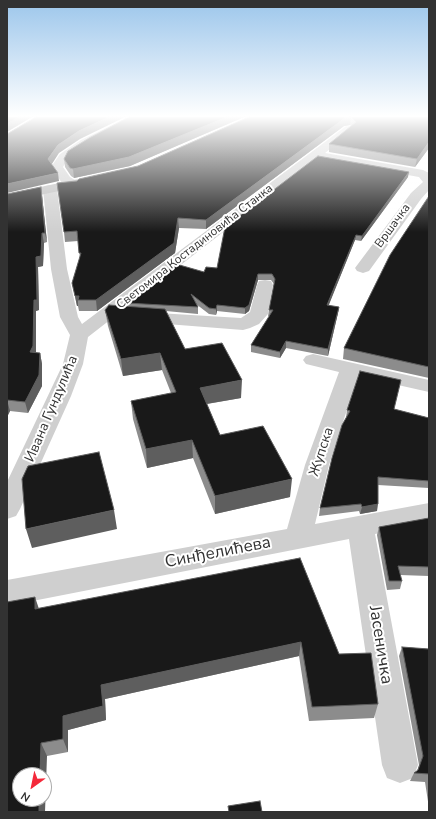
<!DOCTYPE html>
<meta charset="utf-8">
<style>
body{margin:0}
#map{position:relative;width:436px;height:819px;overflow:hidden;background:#fff;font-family:"Nunito Sans",sans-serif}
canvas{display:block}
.frame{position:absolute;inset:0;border:8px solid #323232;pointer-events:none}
.north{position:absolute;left:12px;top:767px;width:40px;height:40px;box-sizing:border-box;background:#fff;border:1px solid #adadad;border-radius:50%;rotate:213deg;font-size:11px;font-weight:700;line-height:16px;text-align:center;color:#323232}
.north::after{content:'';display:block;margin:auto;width:14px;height:18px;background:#f4293a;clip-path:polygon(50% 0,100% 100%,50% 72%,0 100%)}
</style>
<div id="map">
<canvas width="436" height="819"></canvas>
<div class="frame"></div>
<div class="north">N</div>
</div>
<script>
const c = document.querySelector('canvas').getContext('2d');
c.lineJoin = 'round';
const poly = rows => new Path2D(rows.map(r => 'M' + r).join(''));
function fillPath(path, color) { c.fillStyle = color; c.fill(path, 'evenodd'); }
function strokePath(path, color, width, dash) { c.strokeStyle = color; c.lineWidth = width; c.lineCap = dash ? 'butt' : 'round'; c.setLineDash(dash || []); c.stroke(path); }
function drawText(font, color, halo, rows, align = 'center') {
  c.font = font + ' "Nunito Sans",sans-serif'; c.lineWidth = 4; c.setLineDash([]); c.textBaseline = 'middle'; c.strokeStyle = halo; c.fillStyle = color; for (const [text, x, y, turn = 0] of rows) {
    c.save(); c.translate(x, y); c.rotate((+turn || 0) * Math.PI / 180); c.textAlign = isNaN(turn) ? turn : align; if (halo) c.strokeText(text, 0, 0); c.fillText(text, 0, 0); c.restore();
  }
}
const street = poly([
 [129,117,142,117,89,144,68,158,63,167,70,177,78,182,79,185,78,188,68,188,62,183,51,167,60,154,81,140,129,117],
 [349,126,354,129,353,131,325,153,423,170,429,173,429,190,421,199,369,271,363,273,357,271,355,268,411,193,423,182,419,177,317,159,88,337,83,364,71,396,20,509,16,516,7,519,7,482,63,364,70,335,60,317,51,269,43,189,45,186,50,185,57,189,67,269,78,317,82,324,345,127,349,126],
 [265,280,271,281,273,285,268,314,259,324,250,328,243,330,141,322,135,321,132,317,135,313,141,312,241,318,250,312,257,285,259,281,265,280],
 [313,354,429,380,429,392,358,376,329,465,315,524,429,503,429,523,375,534,418,765,413,778,400,783,387,778,382,765,349,539,7,606,7,580,287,529,305,465,339,372,306,364,303,360,306,356,313,354]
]);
const secondary = poly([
 [88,177,94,181,92,184,7,202,7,194,88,177]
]);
const wall = poly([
 [129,117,244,117,130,166,74,178,71,176,65,167,64,159],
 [249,117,429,117,429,148,415,167,329,152,329,144,351,126,350,125,344,126,206,229,179,228,175,253,97,311,79,311,78,306,77,306,72,283,80,258,78,241,65,242,64,232,77,181,138,166],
 [408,177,361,241,355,240,328,306,339,307,338,313,328,356,286,348,280,358,251,352,251,345,270,316,268,316,269,310,274,284,271,280,258,280,249,311,245,314,217,311,216,315,209,314,196,304,198,307,198,314,166,311,185,349,241,398,207,404,220,435,290,497,215,514,193,458,147,468,133,419,131,401,171,393,162,370,123,376,108,326,105,310,127,306,126,303,204,272,217,268],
 [41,187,42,196,47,242,44,243,43,266,38,267,39,310,36,311,36,353,40,353,42,364,42,386,28,413,10,411,7,417,7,194],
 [429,196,429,378,343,359,344,348],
 [394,409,429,418,429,488,378,485,377,511,360,514,359,511,319,516,320,508,346,418,347,410],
 [429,518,429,576,400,575,402,581,400,589,387,590,377,535,379,527],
 [300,558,339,654,378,704,374,718,309,721,299,656,105,699,106,720,68,730,68,752,47,756,7,812,39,609],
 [402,647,429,649,429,808,425,782,410,781,414,773,417,771,419,765,399,656]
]);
const shadedWall = poly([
 [19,117,32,117,7,132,7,124],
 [109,117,125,117,80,139,59,153,50,167,48,159,58,145,79,131],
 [227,117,244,117,130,166,74,178,73,169],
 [351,117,350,125,344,126,206,229,206,220,345,118],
 [429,142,429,148,415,167,417,159],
 [409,172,408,177,361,241,362,236],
 [58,173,59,181,7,193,7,184],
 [41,187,42,196,47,242,45,233],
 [178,218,179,228,175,253,97,311,96,300],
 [42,233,44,243,43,266,38,267,39,310,36,311,36,357,30,352,36,257],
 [356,235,355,240,326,312,327,305],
 [258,274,258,280,249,311,245,314,245,308],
 [75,296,79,296,78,300,78,306,77,306],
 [217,305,217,311,216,315,216,309],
 [339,307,338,313,328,356,328,349],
 [286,341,286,348,280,358,280,352],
 [40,353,42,364,42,386,28,413,25,402],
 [160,353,162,370,123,376,121,359],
 [242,380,241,398,200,405,200,388],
 [7,400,10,411,7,417],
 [192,440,193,458,147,468,146,449],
 [292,479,290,497,215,514,215,496],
 [378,504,377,511,360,514,362,507],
 [114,510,117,529,32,548,26,529],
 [35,597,40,612,35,609],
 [301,642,299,656,105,699,106,720,68,730,68,752,63,739,63,716,101,685],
 [41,743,47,756,45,812,39,812,39,799,44,799,44,775,40,775]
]);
const building = poly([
 [7,117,19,117,7,124,7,117],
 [36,117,109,117,79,131,58,145,48,159,58,173,7,184,7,134,36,117],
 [129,117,227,117,129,157,73,169,70,168,64,159,68,151,89,138,129,117],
 [249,117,429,117,429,142,417,159,329,144,356,122,351,117,345,118,206,220,178,218,174,243,96,300,78,300,79,296,75,296,72,283,81,253,79,253,77,231,64,232,57,183,77,181,79,179,138,166,249,117],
 [318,156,409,172,362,236,356,235,327,305,339,307,328,349,286,341,280,352,251,345,273,310,269,310,275,279,272,274,258,274,249,305,245,308,217,305,216,309,209,308,191,294,198,307,126,303,176,264,204,272,206,267,217,268,225,227,318,156],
 [41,187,45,233,42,233,41,256,36,257,37,300,34,300,33,346,30,352,40,353,39,375,25,402,7,400,7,194,41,187],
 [429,196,429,367,344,348,390,255,429,196],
 [109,305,165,309,185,349,222,343,242,380,200,388,220,435,263,426,292,479,215,496,192,440,146,449,131,401,176,392,160,353,121,359,105,310,109,305],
 [360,371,401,380,394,409,429,418,429,481,378,477,378,504,362,507,361,504,320,508,332,458,342,425,350,411,347,410,360,371],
 [99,452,114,510,26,529,22,479,28,466,99,452],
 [429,518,429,567,398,566,402,581,389,581,379,527,429,518],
 [300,558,339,654,371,653,378,704,312,707,301,642,101,685,103,706,63,716,63,739,41,743,40,775,20,775,20,799,39,799,39,812,7,812,7,602,35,597,35,609,300,558],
 [402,647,429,649,429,774,414,773,418,770,423,756,402,647],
 [260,801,262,812,229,812,228,806,260,801]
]);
const farStreetnames = [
 ["Вршачка",393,226,-54],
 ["Светомира Костадиновића Станка",195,247,-38]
];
const streetNames = [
 ["Ивана Гундулића",52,409,-67],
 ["Жупска",322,452,-72]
];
const nearStreetnames = [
 ["Синђелићева",218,553,-11],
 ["Јасеничка",380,645,81]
];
fillPath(street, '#cfcfcf');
fillPath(secondary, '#bcbcbc');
fillPath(wall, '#8c8c8c');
fillPath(shadedWall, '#5e5e5e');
fillPath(building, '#191919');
strokePath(building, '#5e5e5e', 1);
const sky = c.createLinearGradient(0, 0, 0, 232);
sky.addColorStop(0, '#9cc6eb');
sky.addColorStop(0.5, '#fff');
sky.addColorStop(1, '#ffffff00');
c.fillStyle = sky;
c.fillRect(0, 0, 436, 232);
drawText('12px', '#323232', '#fff', farStreetnames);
drawText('14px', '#323232', '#fff', streetNames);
drawText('17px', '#323232', '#fff', nearStreetnames);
</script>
